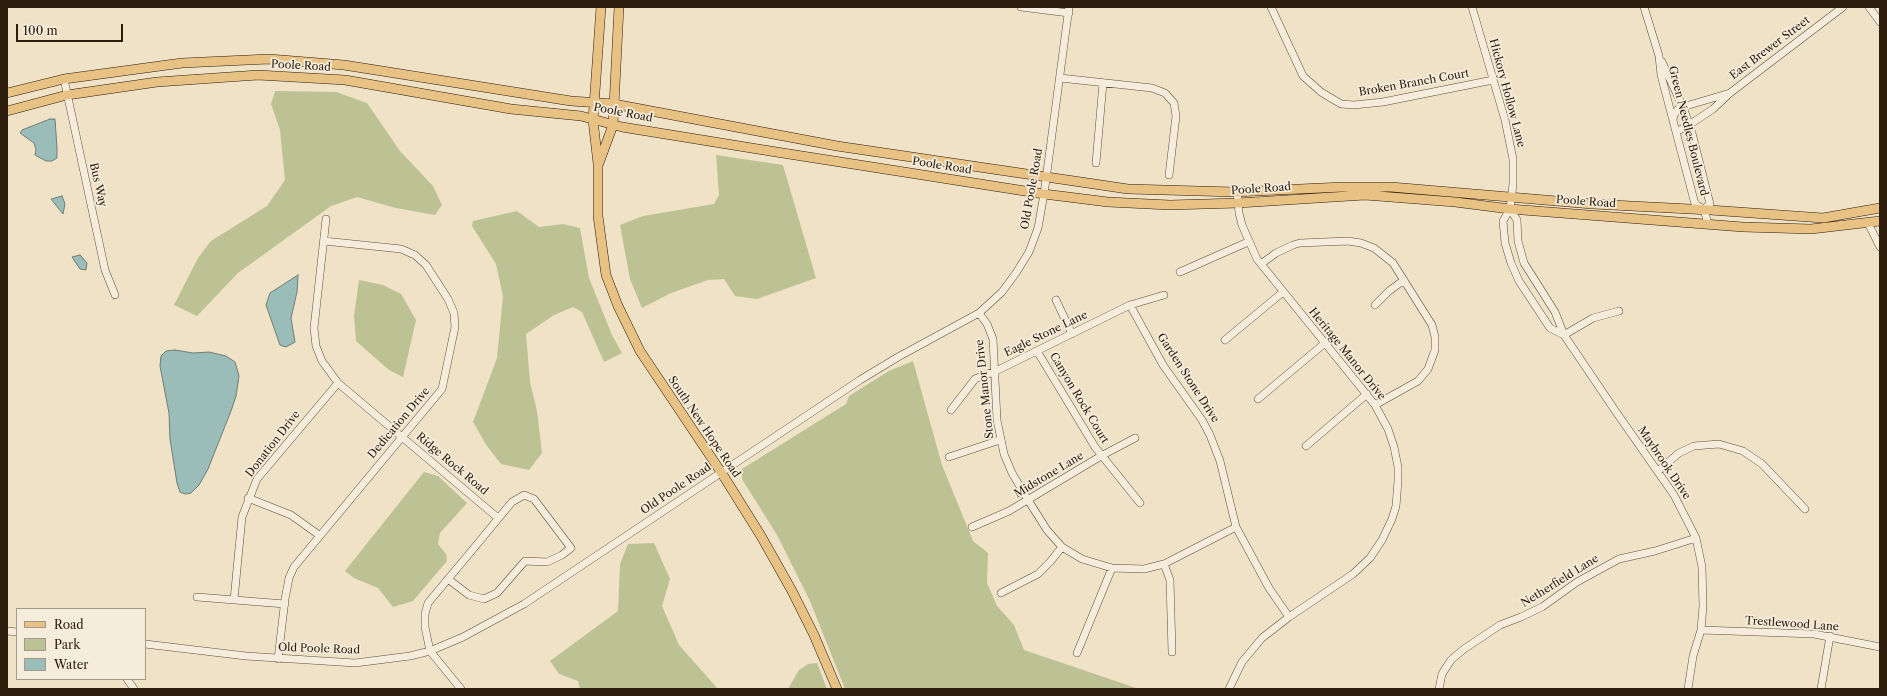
<!DOCTYPE html>
<style>
body{margin:0}
#map{position:relative;width:1887px;height:696px;overflow:hidden;background:#efe2c7;font-family:"Libre Caslon Text",serif}
canvas{display:block}
.frame{position:absolute;inset:0;border:8px solid #2d1d0c;pointer-events:none}
.legend{position:absolute;left:16px;top:608px;width:130px;height:72px;box-sizing:border-box;background:#f5ecdb;border:1px solid #a59988;margin:0;padding:5px 7px;list-style:none;font-size:12px;color:#2d1d0c}
.legend li{display:flex;align-items:center;gap:8px;height:20px}
.legend b{width:20px;border:1px solid #a59988}
.scale{position:absolute;left:16px;top:24px;width:107px;height:18px;box-sizing:border-box;border:2px solid #2d1d0c;border-top:0;padding-left:5px;font-size:12px;line-height:14px;white-space:nowrap;color:#2d1d0c;-webkit-text-stroke:3px #f5ecdb;paint-order:stroke}
</style>
<div id="map">
<canvas width="1887" height="696"></canvas>
<div class="frame"></div>
<ul class="legend">
<li><b style="height:5px;background:#e8c184"></b>Road</li>
<li><b style="height:11px;background:#bcc293"></b>Park</li>
<li><b style="height:11px;background:#9abdb9"></b>Water</li>
</ul>
<div class="scale">100 m</div>
</div>
<script>
const c = document.querySelector('canvas').getContext('2d');
c.lineJoin = 'round';
function fillPath(path, color) { c.fillStyle = color; c.fill(path, 'evenodd'); }
const poly = rows => new Path2D(rows.map(r => 'M' + r).join(''));
function strokePath(path, color, width, dash) { c.strokeStyle = color; c.lineWidth = width; c.lineCap = dash ? 'butt' : 'round'; c.setLineDash(dash || []); c.stroke(path); }
function drawText(font, color, halo, rows, align = 'center') {
  c.font = font + ' "Libre Caslon Text",serif'; c.lineWidth = 3.5; c.setLineDash([]); c.textBaseline = 'middle'; c.strokeStyle = halo; c.fillStyle = color; for (const [text, x, y, turn = 0] of rows) {
    c.save(); c.translate(x, y); c.rotate((+turn || 0) * Math.PI / 180); c.textAlign = isNaN(turn) ? turn : align; if (halo) c.strokeText(text, 0, 0); c.fillText(text, 0, 0); c.restore();
  }
}
const green = poly([
 [275,91,336,92,367,103,400,151,433,186,442,205,435,215,396,208,357,197,331,206,238,273,197,316,174,305,198,258,211,241,267,206,285,180,280,130,271,104],
 [716,155,783,165,816,278,757,299,735,296,724,279,708,280,671,293,642,308,630,279,620,225,643,216,714,204,719,195],
 [517,211,539,227,563,224,580,228,589,278,612,335,622,353,604,362,582,312,573,307,554,315,526,334,530,382,537,411,542,453,529,470,501,464,487,446,473,422,497,358,503,296,496,264,472,226,473,221],
 [359,280,383,285,401,294,416,320,403,377,389,370,356,341,354,316],
 [913,361,942,465,973,541,988,553,987,583,997,606,1014,625,1024,650,1139,689,845,689,810,601,777,535,742,479,742,469,846,404,849,396,889,371],
 [424,472,438,476,467,503,440,533,438,544,446,554,447,561,413,601,393,607,378,588,354,578,345,571],
 [654,543,670,579,662,606,679,645,718,689,580,689,578,681,559,674,550,661,618,611,620,564,628,544],
 [817,663,827,689,788,689,799,670,808,664]
]);
const water = poly([
 [50,119,55,119,57,148,57,158,52,161,46,161,35,155,36,150,34,143,20,133,22,130,50,119],
 [62,196,65,204,63,214,51,199,62,196],
 [80,255,87,263,86,270,80,269,72,257,80,255],
 [298,275,297,292,291,318,295,342,286,347,280,345,266,305,270,293,298,275],
 [175,350,193,353,209,352,226,356,235,362,239,376,236,396,231,411,208,469,199,485,191,493,185,494,180,492,177,483,170,439,169,413,160,366,161,356,166,351,175,350]
]);
const minor = poly([
 [1021,7,1069,13],
 [1271,7,1303,76,1321,92,1341,104,1354,105,1383,102,1493,80],
 [1472,7,1505,120,1513,159,1513,184,1510,209,1503,221,1505,243,1511,263,1519,281,1550,328,1564,335],
 [1644,7,1659,56,1661,75,1695,204,1704,209],
 [1869,7,1880,22],
 [1662,62,1683,107,1692,133,1710,204,1704,209],
 [1060,78,1152,88,1165,93,1174,103,1176,116,1169,175],
 [64,79,105,270,115,295],
 [1673,119,1675,113,1679,108,1730,93],
 [1676,132,1689,125,1713,109,1730,93,1843,7],
 [1096,163,1103,83],
 [1510,209,1517,220,1518,241,1524,263,1555,312,1564,335,1614,409,1674,495,1696,538,1702,567,1703,606,1701,630,1693,656,1688,689],
 [1704,209,1708,224],
 [326,219,314,328,316,346,322,361,338,383,498,518],
 [1868,223,1880,247],
 [1261,264,1276,253,1293,245,1300,243,1348,241,1361,243,1374,248,1393,263,1432,325,1435,337,1435,350,1428,369,1418,381,1375,405],
 [1180,272,1248,242],
 [1056,300,1072,334],
 [1130,305,1163,365,1202,420,1210,435,1220,461,1236,527,1269,588,1289,617],
 [1375,305,1389,291,1404,280],
 [979,313,987,324,993,339,997,420,1004,454,1012,473,1028,500,1047,530,1062,547,1082,559,1112,568,1144,569,1164,564,1236,527],
 [1564,335,1593,318,1619,311],
 [1225,340,1283,292],
 [1037,351,1095,447,1140,503],
 [1258,399,1325,343],
 [951,410,975,379,982,376,996,371,1130,305,1164,295],
 [1306,446,1367,394],
 [949,457,1000,440],
 [1658,471,1679,453,1694,446,1719,444,1743,451,1762,464,1805,509],
 [248,498,291,515,319,535],
 [972,527,1009,511,1101,456,1135,438],
 [1164,564,1170,580,1172,652],
 [448,579,469,595,484,599,497,593,525,561,547,562,562,555,571,548,534,499,524,495,512,502,464,560,448,579,428,603,425,614,425,627,430,651,461,689],
 [1001,593,1038,574,1050,562,1062,547],
 [197,597,285,604],
 [234,600,242,517,257,479,338,383],
 [1701,630,1814,634,1880,647],
 [7,631,17,632],
 [145,644,246,656,355,663,410,656,430,651,463,637,524,604,860,380,898,357,979,313,1002,292,1016,273,1029,252,1038,228,1044,194,1069,7],
 [1077,653,1112,568],
 [278,659,285,599,289,578,294,567,442,389,455,327,454,313,448,299,426,265,415,255,401,249,324,241],
 [127,679,134,689],
 [1229,689,1242,662,1262,638,1289,617,1353,574,1370,558,1382,540,1392,519,1396,506,1398,481,1398,467,1394,447,1388,429,1375,405,1257,259,1242,225,1239,213,1237,191],
 [1439,689,1442,674,1451,660,1464,649,1500,625,1521,617,1542,607,1577,582,1619,559,1655,551,1696,538],
 [1821,689,1830,636]
]);
const major = poly([
 [601,7,593,120,598,164,598,216,606,275,618,306,640,351,721,472,761,536,792,591,814,635,837,689],
 [7,93,64,79,182,63,269,59,344,65,571,101,614,104,837,146,1128,189,1235,192,1343,187,1391,187,1592,204,1710,210,1823,218,1880,208],
 [7,111,67,95,157,82,258,75,345,80,511,109,581,116,622,127,770,151,1044,194,1108,202,1170,205,1238,203,1365,195,1455,202,1510,209,1743,227,1811,229,1880,221],
 [599,163,613,125,619,7]
]);
const streetNames = [
 ["East Brewer Street",1770,48,-37],
 ["Poole Road",301,66,3],
 ["Broken Branch Court",1414,83,-10],
 ["Hickory Hollow Lane",1507,93,75],
 ["Poole Road",623,113,11],
 ["Green Needles Boulevard",1688,131,76],
 ["Poole Road",942,166,9],
 ["Bus Way",98,185,77],
 ["Old Poole Road",1032,189,-80],
 ["Poole Road",1261,189,-4],
 ["Poole Road",1586,202,4],
 ["Eagle Stone Lane",1046,334,-26],
 ["Heritage Manor Drive",1347,354,51],
 ["Garden Stone Drive",1188,378,57],
 ["Stone Manor Drive",985,389,-96],
 ["Canyon Rock Court",1079,398,59],
 ["Dedication Drive",399,423,-50],
 ["South New Hope Road",704,427,56],
 ["Donation Drive",273,444,-52],
 ["Maybrook Drive",1664,463,56],
 ["Ridge Rock Road",452,464,40],
 ["Midstone Lane",1049,475,-31],
 ["Old Poole Road",676,489,-34],
 ["Netherfield Lane",1560,581,-32],
 ["Trestlewood Lane",1792,624,4],
 ["Old Poole Road",319,649,2]
];
fillPath(green, '#bcc293');
fillPath(water, '#9abdb9');
strokePath(water, '#6e7d74', 1);
strokePath(minor, '#5e4e3b', 8);
strokePath(major, '#2d1d0c', 10);
strokePath(minor, '#f5ecdb', 7);
strokePath(major, '#e8c184', 9);
drawText('11px', '#2d1d0c', '#f5ecdb', streetNames);
</script>
